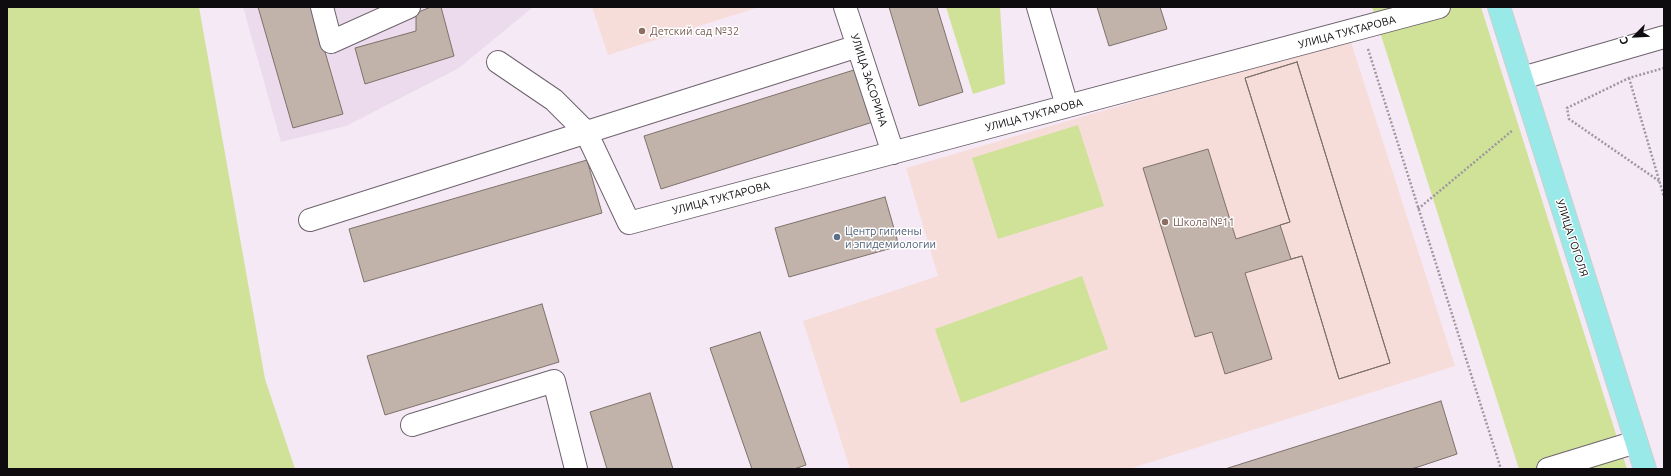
<!DOCTYPE html>
<meta charset="utf-8">
<style>
body{margin:0}
#map{position:relative;width:1671px;height:476px;overflow:hidden;background:#f5e9f5;font-family:Ubuntu,sans-serif}
canvas{display:block}
.frame{position:absolute;inset:0;border:8px solid #0f0c0f;pointer-events:none}
.north{position:absolute;left:1615px;top:16px;width:40px;height:40px;-webkit-text-stroke:3px #fff;paint-order:stroke;rotate:246deg;font-size:11px;font-weight:700;line-height:16px;text-align:center;color:#0f0c0f}
.north::after{content:'';display:block;margin:auto;width:14px;height:18px;background:#0f0c0f;clip-path:polygon(50% 0,100% 100%,50% 72%,0 100%)}
</style>
<div id="map">
<canvas width="1671" height="476"></canvas>
<div class="frame"></div>
<div class="north">С</div>
</div>
<script>
const c = document.querySelector('canvas').getContext('2d');
c.lineJoin = 'round';
function fillPath(path, color) { c.fillStyle = color; c.fill(path, 'evenodd'); }
const poly = rows => new Path2D(rows.map(r => 'M' + r).join(''));
function strokePath(path, color, width, dash) { c.strokeStyle = color; c.lineWidth = width; c.lineCap = dash ? 'butt' : 'round'; c.setLineDash(dash || []); c.stroke(path); }
function drawText(font, color, halo, rows, align = 'center') {
  c.font = font + ' Ubuntu,sans-serif'; c.lineWidth = 3; c.setLineDash([]); c.textBaseline = 'middle'; c.strokeStyle = halo; c.fillStyle = color; for (const [text, x, y, turn = 0] of rows) {
    c.save(); c.translate(x, y); c.rotate((+turn || 0) * Math.PI / 180); c.textAlign = isNaN(turn) ? turn : align; if (halo) c.strokeText(text, 0, 0); c.fillText(text, 0, 0); c.restore();
  }
}
const built = poly([
 [243,7,533,7,459,68,346,126,281,142]
]);
const education = poly([
 [592,7,759,7,608,55],
 [1350,39,1455,366,1129,469,850,469,803,321,938,276,906,168]
]);
const green = poly([
 [7,7,199,7,265,379,295,469,7,469],
 [946,7,1000,7,1005,84,973,94],
 [1372,7,1481,7,1627,469,1519,469],
 [1078,125,1104,206,998,239,972,158],
 [1082,276,1108,349,961,403,935,329]
]);
const building = poly([
 [258,7,312,7,343,114,293,128,258,7],
 [431,7,441,7,454,56,365,84,355,48,416,31,416,13,431,7],
 [889,7,937,7,963,92,919,106,889,7],
 [1097,7,1160,7,1167,29,1109,46,1097,7],
 [1297,62,1390,363,1339,379,1302,256,1291,259,1280,225,1290,222,1245,78,1297,62],
 [1297,62,1390,363,1339,379,1302,256,1245,273,1272,359,1225,374,1212,332,1195,337,1143,168,1208,149,1236,239,1290,222,1245,78,1297,62],
 [857,69,873,122,661,189,644,136,857,69],
 [587,160,602,213,364,282,349,229,587,160],
 [885,197,899,246,789,277,775,228,885,197],
 [542,304,559,362,385,415,367,356,542,304],
 [760,332,806,465,794,469,752,469,710,348,760,332],
 [650,393,673,469,607,469,590,412,650,393],
 [1441,401,1457,454,1418,467,1411,469,1225,469,1441,401]
]);
const path = poly([
 [1368,49,1501,469],
 [1629,78,1664,197],
 [1659,181,1569,119,1567,108,1629,78,1664,68],
 [1418,209,1513,130]
]);
const minor = poly([
 [322,7,331,42,409,7],
 [845,7,893,153],
 [1038,7,1067,106],
 [498,62,554,100,586,132,629,223,1439,7],
 [1522,78,1664,37],
 [310,220,858,46],
 [412,425,554,381,576,469],
 [1548,469,1636,442]
]);
const major = poly([
 [1499,7,1645,469]
]);
const markers = [
 [642,31,4,"#8d6e63"],
 [1165,222,4,"#8d6e63"],
 [837,237,4,"#5c6f8a"]
];
const educationNames = [
 ["Детский сад №32",650,31],
 ["Школа №11",1173,222]
];
const streetNames = [
 ["УЛИЦА ТУКТАРОВА",1347,32,-15],
 ["УЛИЦА ЗАСОРИНА",869,80,72],
 ["УЛИЦА ТУКТАРОВА",1034,115,-15],
 ["УЛИЦА ТУКТАРОВА",721,198,-15],
 ["УЛИЦА ГОГОЛЯ",1572,238,72]
];
const serviceNames = [
 ["Центр гигиены",845,231],
 ["и эпидемиологии",845,244]
];
fillPath(built, '#ecdbec');
fillPath(education, '#f7ddda');
fillPath(green, '#cfe298');
fillPath(building, '#c1b2aa');
strokePath(building, '#7e716a', 1);
strokePath(minor, '#6d636d', 24);
strokePath(major, '#cfcecf', 24);
strokePath(path, '#9f969f', 2.5, [2, 2]);
strokePath(minor, '#fff', 22);
strokePath(major, '#9ae9e9', 22);
for (const [x, y, r, color] of markers) { const dot = new Path2D(); dot.arc(x, y, r, 0, 2 * Math.PI); c.fillStyle = color; c.fill(dot); strokePath(dot, '#fff', 1.5); }
drawText('11px', '#785e54', '#fff', educationNames, 'left');
drawText('11px', '#0f0c0f', '#fff', streetNames);
drawText('11px', '#4e5e75', '#fff', serviceNames, 'left');
</script>
